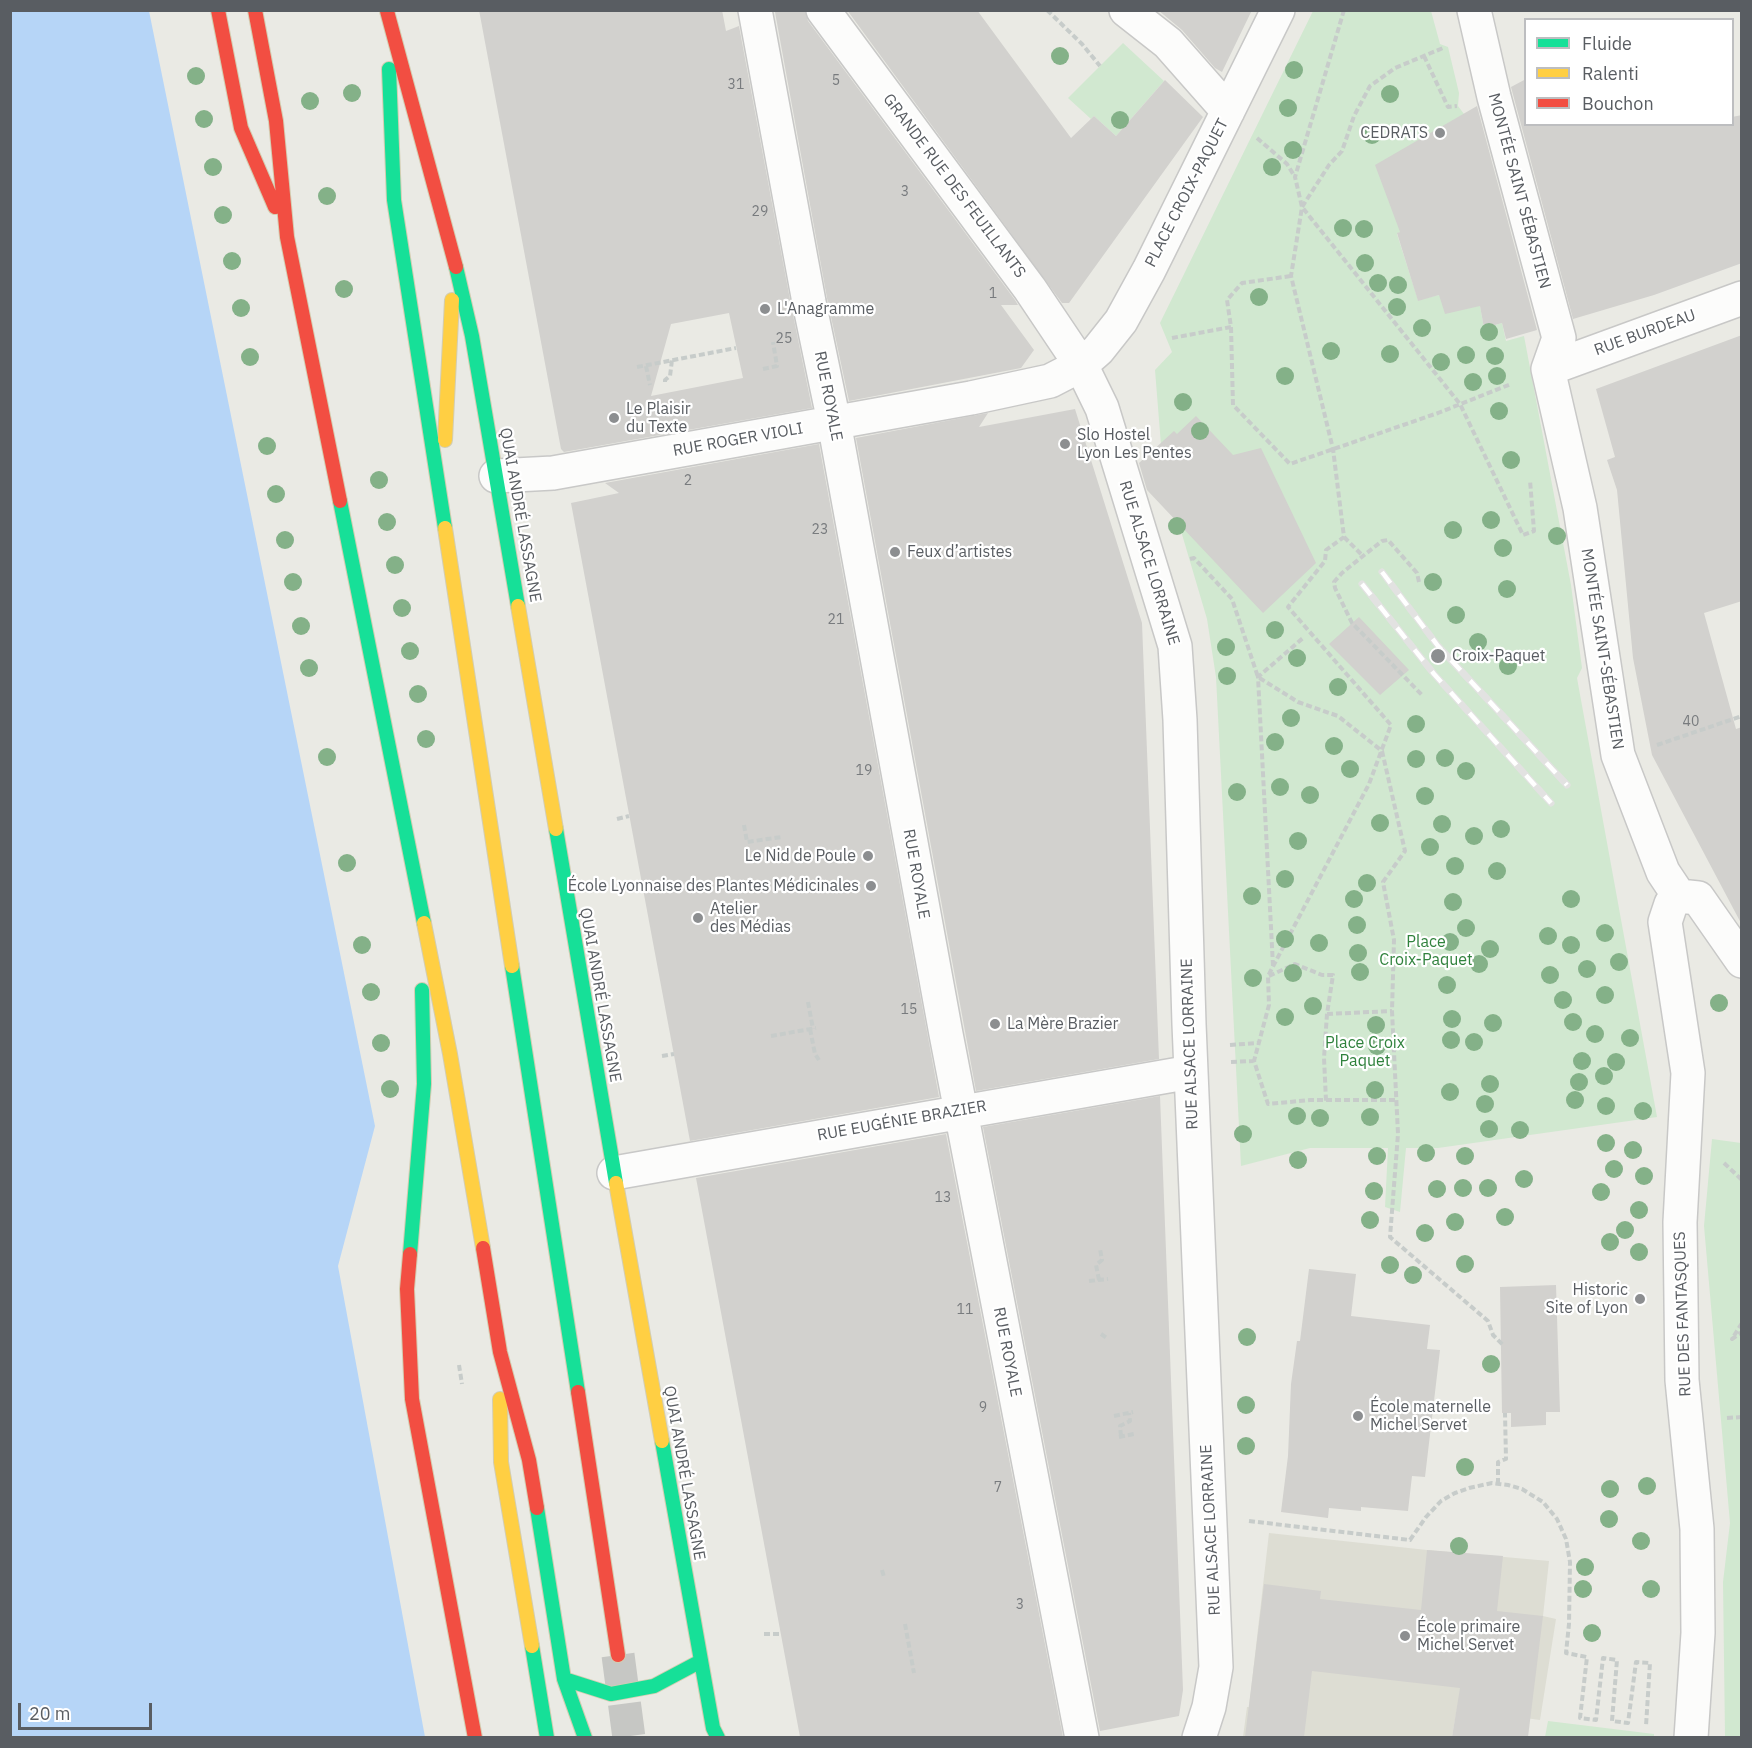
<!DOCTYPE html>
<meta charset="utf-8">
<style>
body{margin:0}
#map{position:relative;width:1752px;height:1748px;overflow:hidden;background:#eaeae4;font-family:"IBM Plex Sans",sans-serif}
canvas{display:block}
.frame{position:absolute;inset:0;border:12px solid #595d62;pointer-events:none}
.legend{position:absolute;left:1524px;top:18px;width:210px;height:108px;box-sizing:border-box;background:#fff;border:2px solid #bdbec0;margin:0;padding:8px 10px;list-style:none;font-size:18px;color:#595d62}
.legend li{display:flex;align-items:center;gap:12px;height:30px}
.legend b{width:30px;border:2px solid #bdbec0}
.scale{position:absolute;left:18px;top:1703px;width:134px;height:27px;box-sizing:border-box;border:3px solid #595d62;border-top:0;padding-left:8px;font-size:18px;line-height:21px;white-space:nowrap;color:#595d62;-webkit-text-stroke:4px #fff;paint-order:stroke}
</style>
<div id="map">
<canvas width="1752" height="1748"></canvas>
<div class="frame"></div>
<ul class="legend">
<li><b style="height:8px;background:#16e098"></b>Fluide</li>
<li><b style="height:8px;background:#ffcf43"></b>Ralenti</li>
<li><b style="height:8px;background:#f24e42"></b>Bouchon</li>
</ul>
<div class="scale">20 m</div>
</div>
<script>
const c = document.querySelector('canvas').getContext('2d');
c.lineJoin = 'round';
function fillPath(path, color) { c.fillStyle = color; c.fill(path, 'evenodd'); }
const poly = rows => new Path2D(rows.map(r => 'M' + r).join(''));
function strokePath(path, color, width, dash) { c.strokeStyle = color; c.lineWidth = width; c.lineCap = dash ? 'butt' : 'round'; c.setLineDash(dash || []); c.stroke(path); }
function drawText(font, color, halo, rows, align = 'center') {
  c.font = font + ' "IBM Plex Sans",sans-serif'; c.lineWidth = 4.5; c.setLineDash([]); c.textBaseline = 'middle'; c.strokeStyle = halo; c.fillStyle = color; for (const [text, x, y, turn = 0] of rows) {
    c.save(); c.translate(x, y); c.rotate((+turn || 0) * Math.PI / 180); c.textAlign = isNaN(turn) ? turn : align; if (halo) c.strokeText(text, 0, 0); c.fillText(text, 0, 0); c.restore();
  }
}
const education = poly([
 [1269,1533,1427,1550,1549,1561,1543,1616,1556,1619,1540,1720,1457,1709,1452,1737,1243,1737,1247,1707,1249,1707]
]);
const green = poly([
 [1313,11,1431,11,1440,44,1448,47,1459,93,1458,106,1464,114,1400,232,1397,234,1418,300,1439,295,1480,306,1484,328,1502,323,1506,341,1524,336,1571,585,1582,668,1577,678,1657,1117,1438,1148,1406,1148,1400,1212,1385,1207,1388,1148,1310,1148,1241,1166,1216,677,1207,619,1163,470,1155,370,1172,352,1160,323],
 [1123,43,1164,81,1116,136,1094,116,1091,119,1068,98],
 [1712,1139,1741,1143,1741,1737,1725,1736,1723,1582,1730,1523,1704,1226],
 [1548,1721,1654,1734,1654,1737,1545,1737]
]);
const water = poly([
 [11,10,149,11,375,1126,338,1266,425,1737,11,1737]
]);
const building = poly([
 [479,10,722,10,726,31,739,26,791,305,812,408,564,452,561,449],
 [729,313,743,378,651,396,671,324],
 [779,10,805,10,808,21,1015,300,1018,305,1001,305,1034,350,1021,368,849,401,827,298,775,12],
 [847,10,977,10,1071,138,1094,116,1116,136,1165,80,1203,117,1069,303,1062,303],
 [1158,10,1252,10,1222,72,1215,68,1182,30],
 [1526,79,1526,124,1732,124,1732,117,1742,115,1742,263,1654,295,1573,319,1511,87],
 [1477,106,1537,330,1506,339,1502,323,1484,328,1480,306,1445,314,1439,295,1418,301,1397,233,1400,232,1375,165],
 [1742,335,1742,601,1704,613,1736,729,1742,727,1742,925,1652,755,1633,658,1617,490,1607,460,1615,457,1596,389],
 [1075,409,1142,623,1159,1059,976,1091,856,438,988,413,979,427],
 [1196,416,1233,455,1261,448,1316,563,1263,613,1147,490,1139,463,1174,431,1177,434],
 [819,444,939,1097,690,1141,571,503,619,493,605,483],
 [1359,617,1409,670,1380,695,1329,644],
 [1160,1096,1183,1690,1179,1716,1100,1731,983,1127],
 [946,1134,1063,1737,800,1737,696,1178],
 [1309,1269,1356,1274,1351,1316,1430,1325,1427,1349,1440,1350,1425,1477,1412,1476,1408,1511,1361,1507,1361,1511,1329,1508,1328,1518,1281,1512,1288,1456,1291,1384,1297,1341,1300,1341],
 [1556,1285,1560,1412,1546,1412,1546,1425,1511,1427,1511,1413,1502,1413,1500,1287],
 [1427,1550,1503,1556,1497,1611,1543,1616,1528,1737,1452,1737,1460,1688,1312,1671,1304,1737,1245,1737,1264,1584,1321,1591,1320,1599,1421,1610]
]);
const primaryTunnel = poly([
 [618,1655,629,1738]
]);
const path = poly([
 [1047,10,1082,44,1100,66],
 [1344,10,1295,177,1302,207,1460,404,1523,535,1534,531,1530,480],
 [1424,56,1448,107,1457,106],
 [1257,138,1287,164,1295,177],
 [1231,327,1233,405,1290,464,1438,413,1511,384],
 [1172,338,1231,327,1227,300,1242,283,1291,276],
 [646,366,650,385],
 [637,367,736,348],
 [763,369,777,366,773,342],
 [665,382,665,380,670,376,672,360],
 [1344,537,1363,556],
 [1190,559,1194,558,1232,599,1258,677,1298,702,1338,716,1382,751,1405,851,1383,882,1394,940,1392,1011,1398,1134,1390,1237,1488,1321,1493,1335,1503,1345],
 [1419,582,1417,573,1388,540,1382,541,1363,556,1342,573,1334,582,1335,588,1352,623,1422,695],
 [1657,745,1742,716],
 [617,819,629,816],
 [744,825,747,842,782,837],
 [1273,966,1258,677,1303,638],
 [1269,976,1295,964,1322,975,1333,975,1327,1014,1324,1058,1326,1101],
 [808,1002,813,1029],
 [1327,1014,1392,1011],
 [810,1029,815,1054,819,1060],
 [771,1036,816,1028],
 [1230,1045,1258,1043],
 [662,1056,674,1054],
 [1231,1062,1254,1061],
 [1395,1100,1310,1100,1268,1104,1254,1061,1269,1005,1268,976,1369,784,1391,725,1288,607,1325,561,1326,550,1344,537,1333,449,1291,276,1302,207,1329,165,1342,151,1354,116,1370,86,1395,68,1443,48],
 [1724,1163,1742,1180],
 [1099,1280,1096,1265,1102,1260,1100,1249],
 [1089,1281,1108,1279],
 [1742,1323,1732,1339,1742,1332],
 [1101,1334,1108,1339],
 [459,1365,462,1384],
 [1114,1416,1133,1412],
 [1727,1418,1742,1417],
 [1121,1436,1120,1426,1130,1421,1129,1413],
 [1119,1437,1134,1434,1134,1436],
 [1498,1484,1498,1462,1506,1459,1505,1413],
 [1249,1521,1410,1540,1426,1517,1441,1501,1455,1493,1469,1488,1492,1483,1508,1485,1522,1489,1543,1502,1557,1519,1566,1539,1570,1562,1569,1624,1566,1653,1587,1657,1580,1718,1596,1720,1603,1658,1617,1660,1612,1721,1628,1723,1636,1662,1650,1663,1646,1726],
 [882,1570,884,1577],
 [905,1624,914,1673],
 [764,1634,780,1634]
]);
const street = poly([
 [755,10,809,302,834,422,946,1034,1082,1738],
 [823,10,1030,289,1081,365,1102,408,1175,646,1180,720,1189,1024,1216,1667,1209,1707,1199,1738],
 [1126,10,1168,43,1228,111],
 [1474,10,1494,97,1559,338,1548,369],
 [1548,369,1580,508,1618,755,1663,872,1679,896,1698,898,1742,961],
 [1548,369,1742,298],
 [496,476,553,473,971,398,1050,381,1081,365,1098,350,1121,321,1149,270,1278,10],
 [1679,896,1671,904,1665,922,1688,1073,1680,1222,1682,1380,1697,1529,1698,1633,1691,1738],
 [614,1173,1191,1072]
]);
const fast = poly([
 [389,69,394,200,445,528],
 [456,267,472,336,518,606],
 [340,501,424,923],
 [556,829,616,1183],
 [512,966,578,1392],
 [410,1254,424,1084,422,990],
 [662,1441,713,1728,718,1738],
 [537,1508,564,1679,585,1738],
 [532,1646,547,1738],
 [564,1679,611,1694,654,1686,701,1661]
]);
const slow = poly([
 [445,440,452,300],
 [445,528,512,966],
 [518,606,556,829],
 [424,923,450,1054,483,1248],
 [616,1183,662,1441],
 [500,1399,501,1462,532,1646]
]);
const jam = poly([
 [218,10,241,128,275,207],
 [255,10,276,121,287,237,340,501],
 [387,11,456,267],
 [483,1248,500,1352,529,1460,537,1508],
 [410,1254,407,1289,412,1399,475,1738],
 [578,1392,618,1655]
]);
const rail = poly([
 [1382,572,1438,646,1567,785],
 [1362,584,1434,674,1551,803]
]);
const trees = [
 [1060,56],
 [1294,70],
 [196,76],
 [352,93],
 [1390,94],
 [310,101],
 [1288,108],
 [204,119],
 [1120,120],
 [1372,135],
 [1293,150],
 [213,167],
 [1272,167],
 [327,196],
 [223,215],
 [1343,228],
 [1364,229],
 [232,261],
 [1365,263],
 [1378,283],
 [1398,285],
 [344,289],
 [1259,297],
 [1397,307],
 [241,308],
 [1422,328],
 [1489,332],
 [1331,351],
 [1390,354],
 [1466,355],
 [1495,356],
 [250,357],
 [1441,362],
 [1285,376],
 [1497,376],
 [1473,382],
 [1183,402],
 [1499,411],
 [1200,431],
 [267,446],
 [1511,460],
 [379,480],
 [276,494],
 [1491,520],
 [387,522],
 [1177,526],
 [1453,530],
 [1557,536],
 [285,540],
 [1503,548],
 [395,565],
 [293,582],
 [1433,582],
 [1507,589],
 [402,608],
 [1456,615],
 [301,626],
 [1275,630],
 [1478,642],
 [1226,647],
 [410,651],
 [1297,658],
 [1508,666],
 [309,668],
 [1227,676],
 [1338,687],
 [418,694],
 [1291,718],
 [1416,724],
 [426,739],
 [1275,742],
 [1334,746],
 [327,757],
 [1445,758],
 [1416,759],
 [1350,769],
 [1466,771],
 [1280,787],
 [1237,792],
 [1310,795],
 [1425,796],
 [1380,823],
 [1442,824],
 [1501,829],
 [1474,836],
 [1298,841],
 [1430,847],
 [347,863],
 [1455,866],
 [1497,871],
 [1285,879],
 [1367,883],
 [1252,896],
 [1354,899],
 [1571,899],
 [1453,902],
 [1357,925],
 [1466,928],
 [1605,933],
 [1548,936],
 [1285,939],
 [1450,942],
 [1319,943],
 [362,945],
 [1571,945],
 [1490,949],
 [1358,953],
 [1619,962],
 [1479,964],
 [1587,969],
 [1360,972],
 [1293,973],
 [1550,975],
 [1253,978],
 [1447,985],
 [371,992],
 [1605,995],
 [1563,1000],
 [1719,1003],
 [1313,1006],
 [1285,1017],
 [1452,1019],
 [1573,1022],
 [1493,1023],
 [1376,1025],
 [1595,1034],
 [1630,1038],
 [1451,1040],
 [1474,1042],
 [381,1043],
 [1377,1046],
 [1582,1061],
 [1616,1062],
 [1604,1076],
 [1579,1082],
 [1490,1084],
 [390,1089],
 [1375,1090],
 [1450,1092],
 [1575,1100],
 [1485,1104],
 [1606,1106],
 [1643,1111],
 [1297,1116],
 [1370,1117],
 [1320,1118],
 [1489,1129],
 [1520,1130],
 [1243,1134],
 [1606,1143],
 [1633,1150],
 [1426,1153],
 [1377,1156],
 [1465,1156],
 [1298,1160],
 [1614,1169],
 [1644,1176],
 [1524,1179],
 [1463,1188],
 [1488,1188],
 [1437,1189],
 [1374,1191],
 [1601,1192],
 [1639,1210],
 [1505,1217],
 [1370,1220],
 [1455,1222],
 [1625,1230],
 [1425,1233],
 [1610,1242],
 [1639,1252],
 [1465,1264],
 [1390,1265],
 [1413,1275],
 [1247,1337],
 [1491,1364],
 [1246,1405],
 [1246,1446],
 [1465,1467],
 [1647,1486],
 [1610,1489],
 [1609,1519],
 [1641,1541],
 [1459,1546],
 [1585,1567],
 [1583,1589],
 [1651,1589],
 [1592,1633]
];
const markers = [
 [1440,133,6,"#8c8e90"],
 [765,309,6,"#8c8e90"],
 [614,418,6,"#8c8e90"],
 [1065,444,6,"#8c8e90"],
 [895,552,6,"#8c8e90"],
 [1438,656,8,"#8c8e90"],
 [868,856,6,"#8c8e90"],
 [871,886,6,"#8c8e90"],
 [698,918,6,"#8c8e90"],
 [995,1024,6,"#8c8e90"],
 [1640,1299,6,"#8c8e90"],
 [1358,1416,6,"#8c8e90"],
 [1405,1636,6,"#8c8e90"]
];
const numberNames = [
 ["5",836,81],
 ["31",736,85],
 ["3",905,192],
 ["29",760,212],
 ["1",993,294],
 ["25",784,339],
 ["2",688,481],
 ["23",820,530],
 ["21",836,620],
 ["40",1691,722],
 ["19",864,771],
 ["15",909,1010],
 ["13",943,1198],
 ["11",965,1310],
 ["9",983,1408],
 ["7",998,1488],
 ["3",1020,1605]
];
const poiNames = [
 ["CEDRATS",1428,133,"right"],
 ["L'Anagramme",777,309],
 ["Le Plaisir",626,409],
 ["du Texte",626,427],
 ["Slo Hostel",1077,435],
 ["Lyon Les Pentes",1077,453],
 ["Feux d’artistes",907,552],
 ["Croix-Paquet",1452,656],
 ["Le Nid de Poule",856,856,"right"],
 ["École Lyonnaise des Plantes Médicinales",859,886,"right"],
 ["Atelier",710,909],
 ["des Médias",710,927],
 ["La Mère Brazier",1007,1024],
 ["Historic",1628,1290,"right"],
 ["Site of Lyon",1628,1308,"right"],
 ["École maternelle",1370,1407],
 ["Michel Servet",1370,1425],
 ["École primaire",1417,1627],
 ["Michel Servet",1417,1645]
];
const streetNames = [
 ["GRANDE RUE DES FEUILLANTS",954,186,53],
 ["MONTÉE SAINT SÉBASTIEN",1519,191,75],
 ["PLACE CROIX-PAQUET",1187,193,-63],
 ["RUE BURDEAU",1645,333,-20],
 ["RUE ROYALE",828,396,79],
 ["RUE ROGER VIOLI",738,440,-10],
 ["QUAI ANDRÉ LASSAGNE",520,515,80],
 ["RUE ALSACE LORRAINE",1149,563,73],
 ["MONTÉE SAINT-SÉBASTIEN",1602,649,81],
 ["RUE ROYALE",916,874,80],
 ["QUAI ANDRÉ LASSAGNE",600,995,80],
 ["RUE ALSACE LORRAINE",1190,1044,-92],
 ["RUE EUGÉNIE BRAZIER",902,1121,-10],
 ["RUE DES FANTASQUES",1683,1314,-92],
 ["RUE ROYALE",1007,1352,79],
 ["QUAI ANDRÉ LASSAGNE",684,1473,80],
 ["RUE ALSACE LORRAINE",1211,1530,-93]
];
const parkNames = [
 ["Place",1426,942],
 ["Croix-Paquet",1426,960],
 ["Place Croix",1365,1043],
 ["Paquet",1365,1061]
];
fillPath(education, '#ddddd3');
fillPath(green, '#d1e8d0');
fillPath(water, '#b6d5f7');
fillPath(building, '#d2d1ce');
strokePath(primaryTunnel, '#c6c7c4', 33, [33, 16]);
strokePath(street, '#c8c8c7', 36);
strokePath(fast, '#d3cdb1', 16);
strokePath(slow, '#d3cdb1', 16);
strokePath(jam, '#d3cdb1', 16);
strokePath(path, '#c7ccca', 4, [6, 3]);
strokePath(street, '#fcfcfb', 33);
strokePath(fast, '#16e098', 14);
strokePath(slow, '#ffcf43', 14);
strokePath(jam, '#f24e42', 14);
strokePath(rail, '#e2e2e1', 7);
strokePath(rail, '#fff', 4.5, [14]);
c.fillStyle = '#84b188';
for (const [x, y] of trees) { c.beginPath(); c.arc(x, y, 9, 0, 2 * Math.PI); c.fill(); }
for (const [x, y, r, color] of markers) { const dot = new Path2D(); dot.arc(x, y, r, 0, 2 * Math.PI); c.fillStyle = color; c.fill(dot); strokePath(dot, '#fff', 2); }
drawText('14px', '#787b7e', null, numberNames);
drawText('16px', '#595d62', '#fff', poiNames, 'left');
drawText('16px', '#595d62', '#fff', streetNames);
drawText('16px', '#30823d', '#fff', parkNames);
</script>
